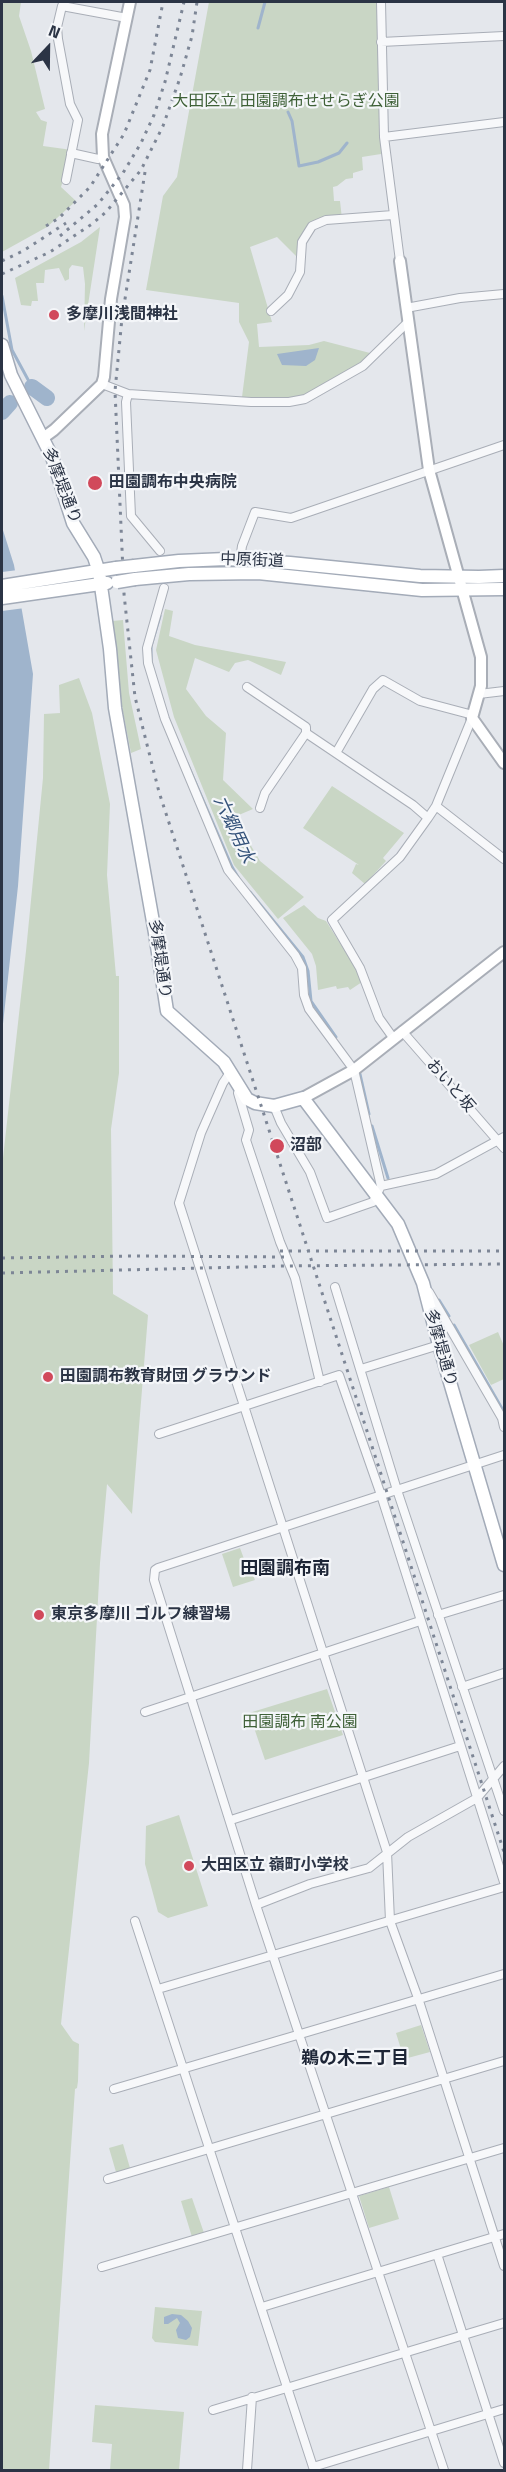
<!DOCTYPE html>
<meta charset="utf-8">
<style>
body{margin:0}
#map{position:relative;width:506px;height:2472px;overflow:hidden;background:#e4e7ec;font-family:"Titillium Web",sans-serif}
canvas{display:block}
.frame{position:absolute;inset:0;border:3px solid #2b3445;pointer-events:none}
.north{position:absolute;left:18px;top:18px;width:60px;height:60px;-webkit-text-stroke:4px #f4f6f9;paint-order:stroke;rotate:22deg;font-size:16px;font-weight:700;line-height:24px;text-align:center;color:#2b3445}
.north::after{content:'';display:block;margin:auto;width:21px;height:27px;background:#2b3445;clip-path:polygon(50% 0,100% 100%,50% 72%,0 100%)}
</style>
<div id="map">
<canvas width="506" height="2472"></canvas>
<div class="frame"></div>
<div class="north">N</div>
</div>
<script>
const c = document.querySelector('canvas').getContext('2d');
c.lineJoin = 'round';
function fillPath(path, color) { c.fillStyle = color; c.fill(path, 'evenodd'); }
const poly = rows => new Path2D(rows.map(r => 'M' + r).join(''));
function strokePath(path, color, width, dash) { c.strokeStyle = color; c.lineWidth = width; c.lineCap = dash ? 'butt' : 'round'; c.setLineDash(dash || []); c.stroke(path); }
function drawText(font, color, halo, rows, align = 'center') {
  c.font = font + ' "Titillium Web","Noto Sans JP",sans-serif'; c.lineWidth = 4.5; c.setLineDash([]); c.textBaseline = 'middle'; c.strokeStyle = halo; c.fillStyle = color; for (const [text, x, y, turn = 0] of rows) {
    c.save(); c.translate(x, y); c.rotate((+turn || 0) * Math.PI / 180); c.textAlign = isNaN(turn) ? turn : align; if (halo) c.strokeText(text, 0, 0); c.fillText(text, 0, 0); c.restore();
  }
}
const green = poly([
 [2,2,21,2,19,16,31,51,45,109,36,112,41,120,47,122,43,146,72,150,61,187,76,201,47,227,2,252],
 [209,2,379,2,381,154,362,157,363,170,353,173,353,178,346,179,337,186,333,187,334,201,340,201,342,219,326,220,304,236,300,260,277,237,250,247,272,322,257,324,259,347,309,345,324,341,370,353,364,361,305,398,242,397,249,342,239,322,239,303,146,290,163,196,177,177],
 [100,227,84,331,85,284,83,267,72,265,69,269,69,279,65,281,59,268,45,270,44,283,36,283,38,301,32,301,31,306,21,305,15,278,81,242],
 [165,609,173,611,169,636,195,645,286,662,281,675,248,660,235,663,229,672,195,658,186,689,206,716,226,733,223,780,253,809,234,817,260,861,304,897,278,919,234,865,174,717,156,650],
 [123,620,129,693,141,749,131,753,120,696,112,621],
 [79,678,92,713,110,804,107,875,116,976,119,976,119,1073,111,1129,113,1294,148,1315,132,1514,107,1484,100,1563,89,1763,61,2024,73,2041,79,2044,78,2081,77,2088,75,2089,49,2470,2,2470,2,1167,26,951,43,778,44,714,60,713,59,685],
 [332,786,404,833,383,858,386,861,365,884,352,873,356,864,359,865,303,828],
 [304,905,318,918,326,921,355,967,362,982,350,990,348,987,337,989,336,986,318,990,316,966,312,954,283,918],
 [498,1332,504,1346,504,1379,491,1385,469,1345],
 [240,1548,247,1567,250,1567,255,1580,233,1587,222,1554],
 [327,1689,343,1735,265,1760,249,1713],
 [179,1815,208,1906,168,1918,158,1912,145,1864,146,1826],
 [421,2025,430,2052,404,2059,396,2033],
 [123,2144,130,2168,116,2172,109,2148],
 [389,2187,399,2219,369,2228,359,2196],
 [192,2198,204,2233,192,2237,181,2201],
 [155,2307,202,2311,198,2346,155,2342,152,2338],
 [95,2405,184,2412,179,2470,110,2470,112,2444,92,2442]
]);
const water = poly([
 [319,348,315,360,306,366,282,365,277,354],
 [2,527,14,565,33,674,18,886,2,1033],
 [172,2314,181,2315,188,2321,192,2328,190,2337,186,2340,178,2338,176,2330,180,2323,177,2318,168,2324,164,2324,164,2317]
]);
const pier = poly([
 [18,570,25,608,2,611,2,572]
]);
const stream = poly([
 [258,28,265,2],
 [288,112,292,121,299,166,318,162,339,153,347,143],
 [2,296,12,350,32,387,30,390],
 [151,660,151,646,160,616],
 [187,763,232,867,238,877],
 [250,892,303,957,308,971,311,1001,336,1037],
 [360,1074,369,1114],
 [372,1126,388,1178],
 [439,1300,449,1316],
 [454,1325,504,1412]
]);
const river = poly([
 [32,387,47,398],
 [2,412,10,403]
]);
const street = poly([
 [381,2,384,137,400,261],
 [381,42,504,36],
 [384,137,504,122],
 [71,153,98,159,103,157],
 [66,180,78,120,70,104,58,39,57,27,62,6,127,18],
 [406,308,460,298,504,294],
 [271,311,288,295,300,272,302,242,312,226,326,220,393,215],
 [102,384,128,394,251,402,289,402,305,399,363,366,407,323],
 [128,394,126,402,131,516,160,551],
 [240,560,242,546,255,512,291,518,504,445],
 [164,588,147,648,148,663,165,719,228,870,295,955,302,968,304,995,309,1009,354,1070,381,1186,373,1202,327,1218,310,1172,281,1123,274,1106],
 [247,687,306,727,306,733,265,793,260,808],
 [479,694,504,691],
 [306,733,413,805,428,818],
 [336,753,373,689,383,680,420,701,473,715],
 [436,806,504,859],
 [402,1031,504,1148],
 [394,1039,379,1018,360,968,332,920,400,857,428,818,436,806,472,718],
 [231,1071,223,1083,201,1133,179,1203,387,1852,390,1921,418,1998,504,2266],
 [240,1090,238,1093,249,1130,246,1140,280,1242,295,1278,320,1382],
 [381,1186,436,1174,504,1137],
 [335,1287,397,1490,504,1811],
 [429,1292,502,1418,504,1427],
 [361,1369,439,1345],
 [159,1434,339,1375,381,1495,504,1882],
 [438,1615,504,1595],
 [462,1687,504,1673],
 [145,1712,420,1621],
 [231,1820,460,1746],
 [256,1905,310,1884,369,1868,408,1837,477,1798,504,1766],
 [135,1921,314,2470],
 [158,1989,504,1887],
 [114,2089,504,1974],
 [108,2179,504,2061],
 [437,2254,504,2463],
 [102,2267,504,2148],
 [262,2307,504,2234],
 [213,2410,504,2323],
 [313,2467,504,2409],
 [247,2470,252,2397],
 [444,2470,256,1905,154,1580,155,1570,158,1568,504,1455]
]);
const secondary = poly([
 [400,261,429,470,481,657,481,686,472,718,504,763],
 [43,438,54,430,102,384,104,377,111,299,125,217,124,205,103,157,102,134,130,2],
 [303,1098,354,1070,504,952]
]);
const primary = poly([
 [2,345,11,375,52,457,73,523,94,557,99,572,110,649,115,708,155,933,167,1011,224,1062,247,1099,255,1103,274,1106,303,1098,398,1224,423,1283,439,1345,504,1565],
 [134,566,179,561,226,559,290,563,420,576,479,577,504,576],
 [135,579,189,574,258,573,422,590,504,589],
 [2,586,116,568],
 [2,598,107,583]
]);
const rail = poly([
 [145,172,122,318,115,391,124,594,135,697,159,792,504,1852],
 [46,226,59,218,90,187,124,134,150,70,163,2],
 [60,236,98,204,123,173,141,143,154,115,165,82,184,2],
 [2,261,23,251,66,223],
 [2,274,50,252,92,224,106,212,141,170,163,126,180,78,192,36,197,2],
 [280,1251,504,1251],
 [2,1258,130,1256,289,1257],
 [2,1273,284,1266,504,1264]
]);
const primaryBridge = poly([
 [116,568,134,566],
 [117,582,135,579]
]);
const markers = [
 [54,315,6,"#d1495b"],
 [95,483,8,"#d1495b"],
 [277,1146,8,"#d1495b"],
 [48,1377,6,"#d1495b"],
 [39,1615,6,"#d1495b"],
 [189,1866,6,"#d1495b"]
];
const parkNames = [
 ["大田区立 田園調布せせらぎ公園",286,102],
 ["田園調布 南公園",300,1723]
];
const poiNames = [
 ["多摩川浅間神社",66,315],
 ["田園調布中央病院",109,483],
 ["沼部",290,1146],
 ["田園調布教育財団 グラウンド",60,1377],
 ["東京多摩川 ゴルフ練習場",51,1615],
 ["大田区立 嶺町小学校",201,1866]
];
const streetNames = [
 ["多摩堤通り",61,486,69],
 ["中原街道",252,561,2],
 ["多摩堤通り",159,959,82],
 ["おいと坂",450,1086,49],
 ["多摩堤通り",440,1348,74]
];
const waterNames = [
 ["六郷用水",233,830,65]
];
const neighbourhoodNames = [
 ["田園調布南",285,1570],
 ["鵜の木三丁目",355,2060]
];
fillPath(green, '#c9d6c5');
fillPath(water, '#9fb4cc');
fillPath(pier, '#e4e7ec');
strokePath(stream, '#9fb4cc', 3);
strokePath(river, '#9fb4cc', 16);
strokePath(street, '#a9aeb7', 10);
strokePath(secondary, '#a9aeb7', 14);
strokePath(primary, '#a3abb8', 15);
strokePath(street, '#f7f8fa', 8);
strokePath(secondary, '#fff', 10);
strokePath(primary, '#fff', 12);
strokePath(rail, '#7d8696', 3, [3, 6]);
strokePath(primaryBridge, '#a3abb8', 15, []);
strokePath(primaryBridge, '#fff', 12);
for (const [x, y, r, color] of markers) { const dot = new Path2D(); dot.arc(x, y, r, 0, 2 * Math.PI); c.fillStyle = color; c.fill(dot); strokePath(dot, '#f4f6f9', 2); }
drawText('16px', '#3f6138', '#f4f6f9', parkNames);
drawText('bold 16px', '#2b3445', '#f4f6f9', poiNames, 'left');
drawText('16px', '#2b3445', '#f4f6f9', streetNames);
drawText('italic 18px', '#34527a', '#f4f6f9', waterNames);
drawText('bold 18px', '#1d2536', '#f4f6f9', neighbourhoodNames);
</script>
